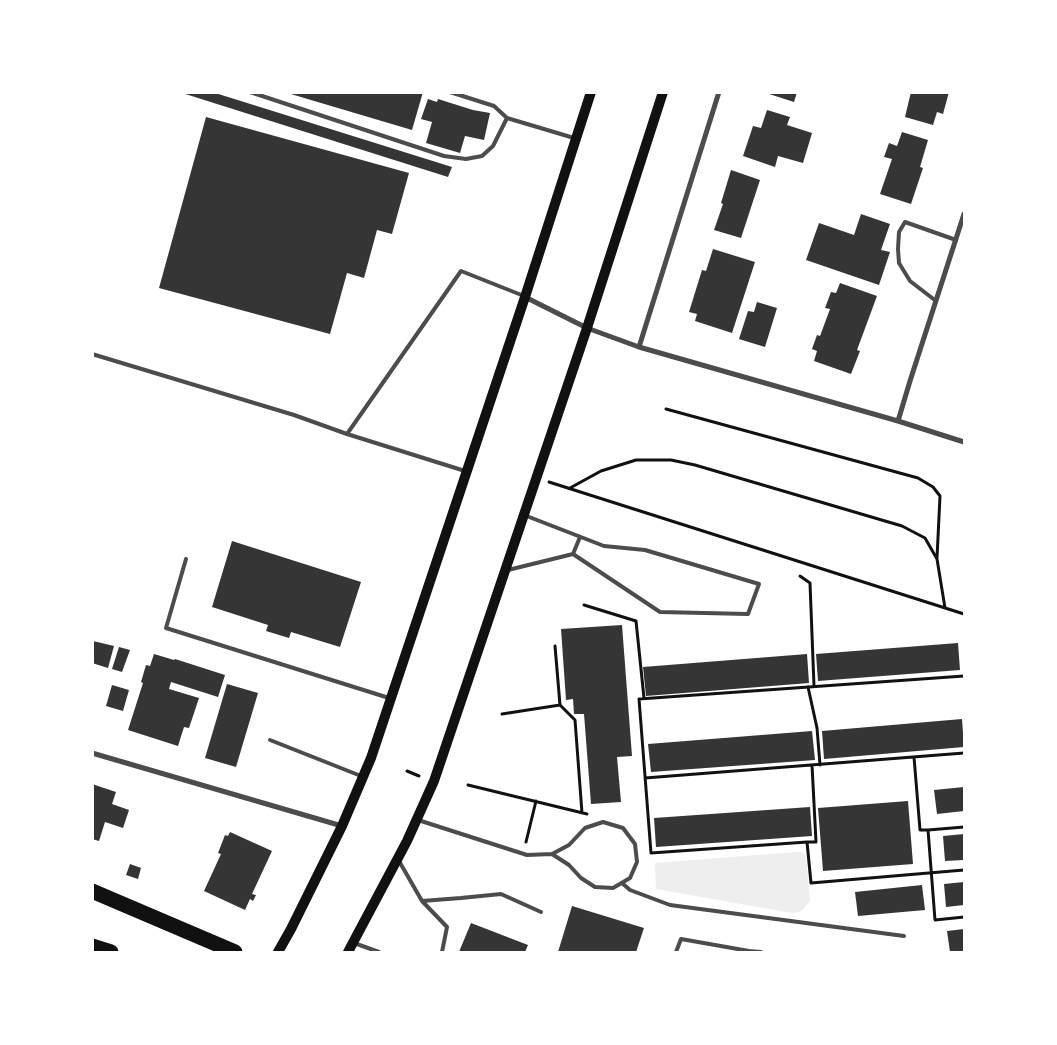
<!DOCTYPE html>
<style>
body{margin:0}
#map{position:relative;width:1057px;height:1045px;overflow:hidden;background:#fff;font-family:"Archivo Narrow",sans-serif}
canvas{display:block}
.frame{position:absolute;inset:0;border:94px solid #fff;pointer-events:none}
</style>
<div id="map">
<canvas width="1057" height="1045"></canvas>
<div class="frame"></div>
</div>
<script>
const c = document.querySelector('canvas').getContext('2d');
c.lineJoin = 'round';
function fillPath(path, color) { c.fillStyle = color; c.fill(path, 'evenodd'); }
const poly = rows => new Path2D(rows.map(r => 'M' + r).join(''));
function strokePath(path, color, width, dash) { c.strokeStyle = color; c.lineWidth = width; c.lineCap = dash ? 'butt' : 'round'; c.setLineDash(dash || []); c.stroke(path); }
const green = poly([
 [796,852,802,852,806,856,810,901,803,910,799,912,792,913,656,889,655,863]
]);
const building = poly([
 [179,92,212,92,452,167,448,177],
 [284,92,423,92,412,130],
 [763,92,797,92,794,102],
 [911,92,949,92,943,114,937,112,933,125,905,117],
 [428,99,437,102,438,99,473,110,490,113,484,140,465,136,460,153,426,143,432,122,421,119],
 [767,110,790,117,787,125,812,133,803,163,778,156,775,167,743,156,753,126,761,128],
 [206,117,409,173,392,234,377,230,364,278,347,273,330,334,159,288],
 [902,132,928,140,920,167,923,168,911,204,880,194,892,159,884,157,889,143,897,146],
 [731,170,760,180,741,238,714,230,723,204,721,203],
 [861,214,890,224,881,250,890,252,879,285,806,260,819,223,854,235],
 [713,249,755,262,732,333,695,321,697,314,689,312,702,270,706,271],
 [840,283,877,296,857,350,860,351,851,374,814,361,817,351,812,349,817,335,820,336,830,309,825,308,831,292,836,293],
 [757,302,777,308,765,347,739,339,748,311,754,312],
 [232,541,361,582,340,647,291,632,289,638,266,631,268,625,212,607],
 [622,625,632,756,617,757,621,802,591,804,584,714,574,714,573,699,566,700,561,629],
 [93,641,114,646,108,668,92,663],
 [958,643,960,670,818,681,816,654],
 [119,647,130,650,122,672,112,669],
 [154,654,174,660,175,659,225,675,218,697,171,682,169,689,199,698,189,728,184,727,178,746,128,730,143,683,141,682,146,665,150,666],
 [807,654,809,683,646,696,643,667],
 [227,684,258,693,236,767,205,758],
 [112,685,129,690,123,711,106,706],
 [962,719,964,747,824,759,822,731],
 [812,731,815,760,651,772,648,744],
 [92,784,116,792,112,804,129,810,123,828,105,822,99,841,92,839],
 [964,787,964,811,937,814,934,790],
 [908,801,913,864,823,871,818,808],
 [810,807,812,836,656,847,654,818],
 [230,832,272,851,252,894,256,895,253,901,250,899,245,910,204,891,221,854,218,853,225,835,228,836],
 [964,834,964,860,945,861,943,836],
 [130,864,141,868,138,879,126,875],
 [964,882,964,905,946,907,944,884],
 [922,885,925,910,858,916,855,892],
 [572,906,644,928,636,952,558,952],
 [471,923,528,945,525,952,459,952],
 [964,929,964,952,950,952,947,931]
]);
const path = poly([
 [666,409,918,478,933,487,940,496,937,558],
 [549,482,964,614],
 [570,488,601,471,636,460,671,460,695,465,902,526,925,538,937,559,945,608],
 [800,576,810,583,814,686],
 [584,605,636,621,644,698],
 [555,646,560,705],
 [964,676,639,699,651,853,807,842,811,883,964,870],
 [808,687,817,728,820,765],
 [502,714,560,705,575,720,582,813],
 [914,757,920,830,928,830],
 [407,771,419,776],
 [645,778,964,753],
 [468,785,587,814],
 [964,827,928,830,935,920,964,917],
 [526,842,536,801],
 [807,842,816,842,812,765]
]);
const service = poly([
 [250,92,444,156,466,159,482,156,493,146,507,118],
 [450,92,494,106,507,118,574,138],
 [936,301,910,281,899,263,898,249,899,232,905,222,956,240],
 [92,354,294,415,347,434],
 [465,471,347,434,461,271,524,296],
 [573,554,580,537],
 [186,559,166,628,389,698],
 [508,570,573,554,660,612,748,614,759,584,645,550,604,546,524,515],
 [270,740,361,776],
 [418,820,527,855,552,854,569,845,585,828,603,822,623,828,635,844,637,862,630,878,613,888,595,887,581,878,569,865,552,854],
 [399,861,422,901,461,898,501,894,541,912],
 [622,883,630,890,670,905,904,936],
 [422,901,447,927,442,952],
 [354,943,379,952],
 [749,951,761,952],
 [676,952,681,939,749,951]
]);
const minor = poly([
 [525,297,587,328,639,347,898,421,964,442],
 [639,347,719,92],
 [898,421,910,381,964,214],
 [92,753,342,826]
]);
const secondary = poly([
 [278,952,291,929,342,826,371,758,525,297,591,92],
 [348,952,407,841,434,781,587,328,663,92]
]);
const motorway = poly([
 [92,891,235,952],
 [92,946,111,952]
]);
fillPath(green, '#eee');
fillPath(building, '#353535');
strokePath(path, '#111', 3);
strokePath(service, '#4c4c4c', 4);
strokePath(minor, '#4c4c4c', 5);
strokePath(secondary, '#111', 10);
strokePath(motorway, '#111', 15);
</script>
